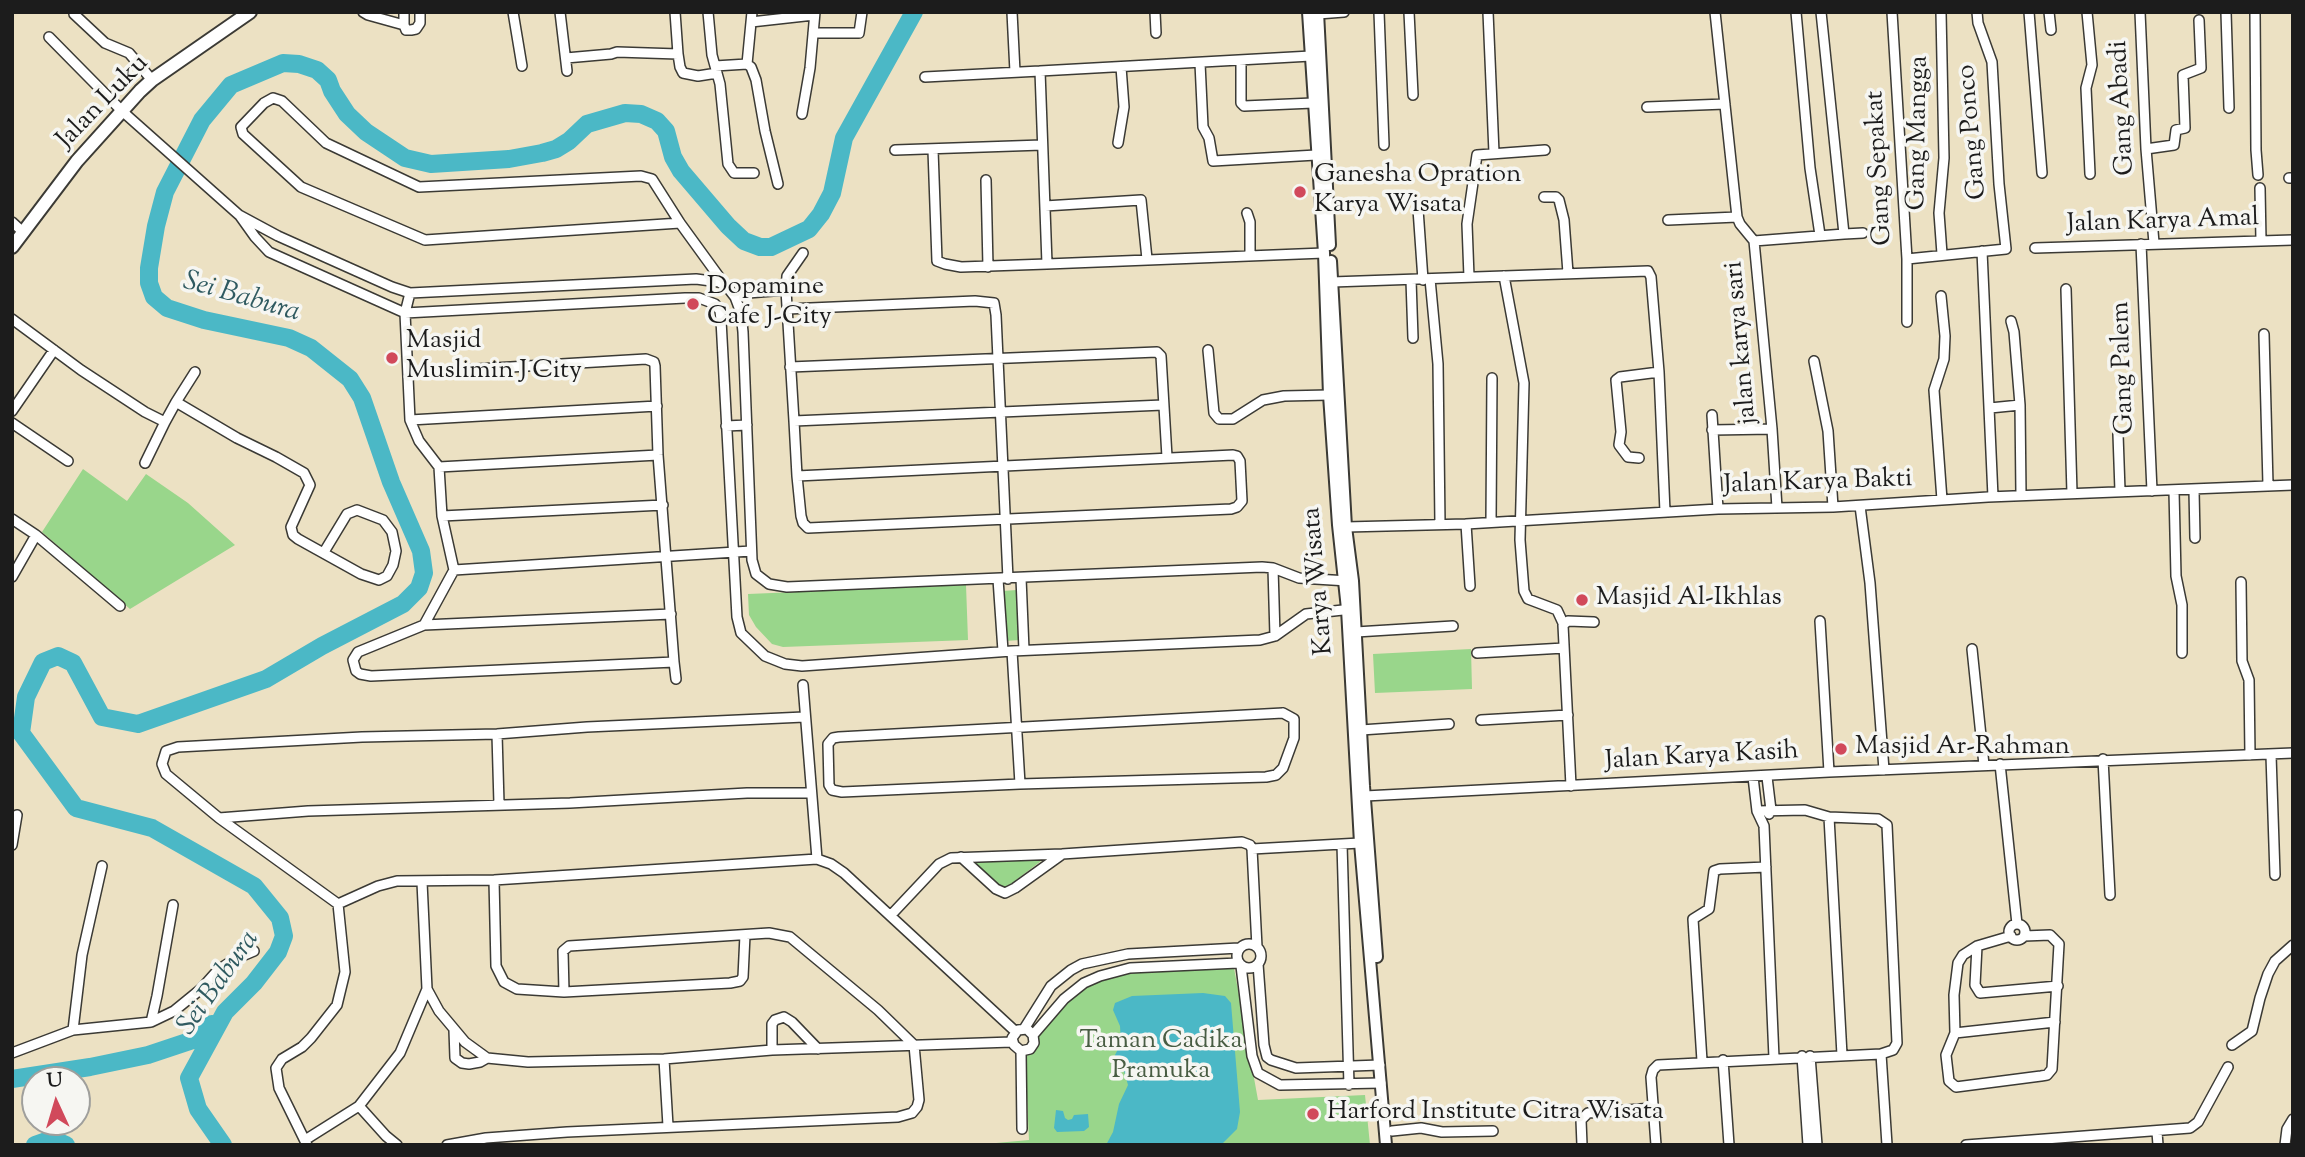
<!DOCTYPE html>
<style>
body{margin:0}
#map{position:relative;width:2305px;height:1157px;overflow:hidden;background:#ece1c3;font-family:"Sorts Mill Goudy",serif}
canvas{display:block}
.frame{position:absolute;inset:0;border:14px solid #1c1c1c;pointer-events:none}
.north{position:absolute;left:21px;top:1066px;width:70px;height:70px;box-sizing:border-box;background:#f6f6f2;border:2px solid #9f9f9c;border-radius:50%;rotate:356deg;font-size:19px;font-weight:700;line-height:28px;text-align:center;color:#1c1c1c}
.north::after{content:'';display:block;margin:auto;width:24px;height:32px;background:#d1495b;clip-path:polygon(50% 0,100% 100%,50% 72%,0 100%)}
</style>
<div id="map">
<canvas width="2305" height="1157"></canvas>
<div class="frame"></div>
<div class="north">U</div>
</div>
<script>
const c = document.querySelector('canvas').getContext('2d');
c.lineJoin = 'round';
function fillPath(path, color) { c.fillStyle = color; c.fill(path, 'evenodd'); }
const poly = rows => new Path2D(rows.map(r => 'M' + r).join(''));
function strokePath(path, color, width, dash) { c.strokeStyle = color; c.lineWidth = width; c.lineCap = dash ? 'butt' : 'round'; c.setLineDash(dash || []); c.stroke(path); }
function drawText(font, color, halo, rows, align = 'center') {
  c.font = font + ' "Sorts Mill Goudy",serif'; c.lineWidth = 7; c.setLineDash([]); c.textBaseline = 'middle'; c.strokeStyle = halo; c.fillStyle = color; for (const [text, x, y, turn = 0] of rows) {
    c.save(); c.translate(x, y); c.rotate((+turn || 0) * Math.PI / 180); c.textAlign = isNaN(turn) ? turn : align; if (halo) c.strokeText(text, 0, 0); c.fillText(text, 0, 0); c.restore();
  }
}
const green = poly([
 [83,469,127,501,146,474,188,503,235,545,130,609,42,532],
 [966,585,968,640,783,647,772,644,756,627,749,615,748,594],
 [1017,590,1020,640,1005,641,1002,591],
 [1471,649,1472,689,1375,693,1373,654],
 [1045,858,1003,890,970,861],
 [1234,968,1258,1100,1365,1095,1370,1145,974,1145,1029,1140,1025,1055,1035,1050,1039,1042,1038,1035,1075,993,1090,984,1113,977,1140,972]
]);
const water = poly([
 [1203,993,1225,996,1231,1003,1240,1112,1237,1129,1221,1145,1106,1145,1113,1132,1119,1104,1128,1085,1124,1071,1114,1062,1115,1055,1121,1043,1120,1026,1113,1010,1115,1003,1132,996],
 [1056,1110,1063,1111,1065,1118,1068,1120,1072,1119,1074,1115,1088,1114,1089,1127,1084,1131,1057,1132,1054,1128]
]);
const river = poly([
 [12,1079,90,1067,148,1055,196,1039,212,1024],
 [35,1145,52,1139,66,1145],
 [223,1145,198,1109,189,1078,225,1012,254,983,278,952,284,936,280,918,254,886,152,828,76,808,21,733,26,697,43,662,58,656,73,663,102,717,138,724,266,679,322,646,403,604,419,588,424,573,421,551,391,482,362,398,350,379,311,348,289,338,204,320,167,308,154,297,149,283,149,268,156,226,165,192,202,120,231,85,283,63,299,64,317,70,328,80,332,91,347,114,366,132,405,158,431,164,509,159,542,153,556,149,569,141,587,124,625,113,641,114,657,121,666,131,673,157,681,171,728,226,744,241,760,247,771,247,809,229,821,214,832,193,844,138,914,12]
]);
const minor = poly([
 [363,12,368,15,404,25,406,30,411,30,416,29,420,23,420,12],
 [513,12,522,66],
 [560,12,567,71],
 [675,12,678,54,680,67,683,73,698,76,717,73],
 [708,12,712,55,720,84,728,164,734,173,754,173],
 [1012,12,1015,72],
 [1155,12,1156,33],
 [1379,12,1384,145],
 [1409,12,1413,95],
 [1488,12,1494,153],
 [1715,12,1737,217,1740,224,1754,241,1772,429,1777,508],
 [1796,12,1810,168,1820,235],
 [1892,12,1907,259,1907,322],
 [1941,12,1944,158,1939,213,1942,254],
 [2029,12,2042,173],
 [2049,12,2051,30],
 [2087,12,2092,65,2086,88,2090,174],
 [2140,12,2146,149,2154,243],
 [2226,12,2229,108],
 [2255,12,2256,150,2258,175],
 [74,14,105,43,129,53,152,80],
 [1318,14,1344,12],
 [751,22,814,15],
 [404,25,404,12],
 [813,33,859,33,862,12],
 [49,37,122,111,239,215,278,236,392,287,410,293,696,279,719,282,728,288,735,297,741,313,743,332,752,560,756,574,769,584,787,587,1262,567,1273,568,1299,578,1348,581],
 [566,58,611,54,617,52,678,54],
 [1241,61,1241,103,1244,106,1313,103],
 [1200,63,1203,127,1209,138,1213,161,1316,155],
 [747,64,752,12],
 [715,66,747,64,751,67,756,80,765,131,778,184],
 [1040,71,1311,56],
 [925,77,1040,71,1047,264,1324,253],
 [1647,107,1725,104],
 [802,114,810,68,815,12],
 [1118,143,1124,107,1121,67],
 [2146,149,2174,145,2176,130,2185,128,2183,75,2201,68,2199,20],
 [895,150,1042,145],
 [933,150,937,261,945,264,961,267,1047,264],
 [2289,178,2293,178],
 [986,180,988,267],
 [2260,188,2261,241],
 [1544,197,1556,197,1559,200,1564,220,1568,273],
 [1045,206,1141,200,1147,259],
 [1418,209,1423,280],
 [1247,213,1250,222,1250,255],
 [240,216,255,237,269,252,405,313,685,298,699,298,715,304,720,311,721,320,737,617,741,633,765,656,785,664,802,666,1012,651,1260,640,1275,636,1306,614,1352,609],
 [1668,220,1737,217],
 [12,222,24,233],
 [680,223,425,240,301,187,243,134,241,127,264,103,273,98,282,101,326,143,419,187,641,176,652,179,680,223,725,285],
 [1844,234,1863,233],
 [1754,241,1844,234,1821,12],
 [2141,244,2152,491],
 [2035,248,2293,240],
 [1982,251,1993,497],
 [803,253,787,276,786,290,794,421,1163,405],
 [1907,259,2006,249,1999,184,1992,62,1978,23,1977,12],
 [1504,276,1524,383,1520,540,1524,591,1528,599,1557,610,1563,623],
 [1469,277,1467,224,1477,155,1545,150],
 [1430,279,1438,364,1440,524],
 [1411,280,1413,338],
 [1332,282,1648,271,1651,277,1659,372,1620,377,1616,380,1621,432,1619,445,1628,457,1639,458],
 [2066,289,2072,493],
 [410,293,405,313,410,420,419,441,439,467,442,516,454,570,751,551],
 [1941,296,1945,336,1944,359,1934,390,1942,500],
 [735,297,748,293,786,290],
 [787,309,975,301,994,303,996,315,1008,579],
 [12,319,81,370,145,412,165,422,176,402,237,438,276,457,304,473,310,485,291,527,293,535,298,539,361,574,379,580,387,576,393,565,396,551,392,532,383,520,357,510,347,514,324,552],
 [2011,321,2014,332,2020,405],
 [2264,334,2268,485],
 [1208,350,1214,413,1219,419,1233,419,1263,400,1284,396,1329,395],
 [1814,361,1828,431,1833,507],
 [790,367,1157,352,1161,356,1167,457],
 [1659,372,1665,512],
 [409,373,646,359,654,362,655,366,658,455,674,662,371,676,360,674,356,671,353,660,358,652,424,625,454,570],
 [176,402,195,372],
 [1990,408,2020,405,2021,495],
 [12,411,54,350],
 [1712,415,1718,509],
 [410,420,657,406],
 [794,421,797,476],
 [12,423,68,461],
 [726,426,747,425],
 [1712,430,1772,429],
 [2118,434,2120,491],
 [1233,455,1237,456,1240,461,1242,501,1237,507,1231,509,808,528,803,523,801,516,797,476,1233,455],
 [145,463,165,422],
 [439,467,658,455],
 [2194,490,2195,538],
 [2174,491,2176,576,2182,605,2182,653],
 [1860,506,1870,583,1884,770],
 [442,516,663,505],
 [12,519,36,535,120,606],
 [1491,522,1492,378],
 [1466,524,1470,586],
 [1346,527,1466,524,1718,509,1833,507,1988,497,2293,485],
 [1273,568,1275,636],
 [12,577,36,535],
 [1021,578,1024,650],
 [998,579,1003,651],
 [2241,582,2242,661,2249,680,2250,755],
 [1820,621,1829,772],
 [424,625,671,614],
 [1356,632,1453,626],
 [1972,649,1984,765],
 [1012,651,1020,784],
 [1477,653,1564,648],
 [674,662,676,679],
 [803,685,817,859],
 [1283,713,1294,719,1294,738,1283,768,1276,775,1266,777,1020,784,842,792,832,790,829,785,828,744,833,738,839,737,1283,713],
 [1481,720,1568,715],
 [1361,730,1449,724],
 [497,734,499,804],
 [2271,755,2275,875],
 [2103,759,2110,895],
 [2000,764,2017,924],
 [1753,777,1757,811,1764,826,1774,1058],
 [1767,777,1771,810,1769,814],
 [1571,786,1563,625,1568,621,1594,622],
 [1365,796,1829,772,2293,753],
 [1829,817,1842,1055],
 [219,818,308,811,570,803,747,793,811,793],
 [1342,844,1349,1085],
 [12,845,17,815],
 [1252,849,1360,843],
 [961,857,996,889,1005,893,1015,888,1061,855],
 [494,880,496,966,504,982,517,989,564,992,730,983,740,981,743,977,745,935],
 [338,904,378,886,397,881,494,880,817,859,831,864,844,873,1016,1032],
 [891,915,939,864,951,858,1062,854,1242,842,1250,845,1252,849,1257,947],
 '2009 932a8 8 0 1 1 16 0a8 8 0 1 1-16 0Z',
 [2011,936,1977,946,1963,955,1958,963,1954,995,1955,1033,1946,1055,1949,1081,1956,1087,2041,1076,2047,1075,2052,1069,2059,944,2050,935,2024,936],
 '1237 956a12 12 0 1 1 24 0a12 12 0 1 1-24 0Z',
 [1977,946,1975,985,1980,993,2058,986],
 [1258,964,1264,1045,1267,1057,1271,1060,1296,1068,1380,1065],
 [1241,966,1252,1056,1258,1073,1280,1085,1381,1083],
 [427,989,439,1011,465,1042,487,1058,528,1062,664,1059,772,1050,1012,1042],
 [151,1022,157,996,173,905],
 [1024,1029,1051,986,1071,970,1082,964,1128,954,1239,948],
 [73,1030,82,955,102,866],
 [454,1030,455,1058,462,1063,469,1064,480,1062,487,1058],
 [1955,1033,2055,1022],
 [1033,1035,1027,1029,1018,1030,1012,1038,1014,1045,1021,1051,1030,1049,1034,1043,1033,1035,1064,999,1084,983,1100,976,1130,968,1238,963],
 [2232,1045,2252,1031,2260,998,2268,974,2275,961,2293,945],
 [772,1050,772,1024,775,1020,784,1017,792,1022,818,1049],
 [1021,1051,1022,1129],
 [12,1053,73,1030,151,1022,174,1011,201,989,218,970,235,959,254,951],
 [1881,1054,1887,1145],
 [1802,1056,1808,1145],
 [1810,1056,1817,1145],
 [664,1059,668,1126],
 [1723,1060,1729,1145],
 [1702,1061,1693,919,1709,909,1714,871,1720,869,1766,867],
 [359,1106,386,1136,397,1145],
 [1392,1131,1421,1128,1442,1132,1493,1131],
 [2157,1132,2158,1145],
 [305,1140,359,1106,400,1053,427,989,422,882],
 [307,1145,279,1088,276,1068,282,1059,302,1047,311,1038,337,1005,345,972,338,904,219,818,166,774,162,764,166,751,178,747,362,737,497,734,587,727,804,717],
 [447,1145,486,1138,567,1132,898,1117,912,1113,917,1107,919,1100,914,1045,878,1010,790,937,769,933,569,946,563,951,564,992],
 [1582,1145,1581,1120,1588,1113,1653,1108],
 [1656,1145,1651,1077,1653,1070,1658,1065,1881,1054,1893,1050,1897,1043,1887,825,1878,819,1829,817,1805,810,1757,811],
 [1966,1145,2190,1128,2198,1122,2228,1067],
 [2285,1145,2287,1129,2293,1119]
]);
const tertiary = poly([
 [1308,12,1324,253,1329,395,1338,525,1347,609,1360,843,1386,1145],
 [1318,12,1330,245],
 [1331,261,1346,527,1353,581,1364,786,1377,957]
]);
const secondary = poly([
 [12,247,77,161,140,91,152,80,250,12]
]);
const markers = [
 [1300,192,7,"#d1495b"],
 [693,304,7,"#d1495b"],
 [392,358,7,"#d1495b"],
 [1582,600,7,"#d1495b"],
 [1841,749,7,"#d1495b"],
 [1313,1114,7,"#d1495b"]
];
const streetNames = [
 ["Jalan Luku",104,103,-46],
 ["Gang Abadi",2124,108,-93],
 ["Gang Ponco",1974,132,-95],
 ["Gang Mangga",1920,133,-89],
 ["Gang Sepakat",1881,168,-93],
 ["Jalan Karya Amal",2163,223,-2],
 ["jalan karya sari",1743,343,-95],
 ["Gang Palem",2125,368,-92],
 ["Jalan Karya Bakti",1818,484,-2],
 ["Karya Wisata",1320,581,-95],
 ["Jalan Karya Kasih",1702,758,-3]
];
const poiNames = [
 ["Ganesha Opration",1314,177],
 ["Karya Wisata",1314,207],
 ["Dopamine",707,289],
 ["Cafe J-City",707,319],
 ["Masjid",406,343],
 ["Muslimin J City",406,373],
 ["Masjid Al-Ikhlas",1596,600],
 ["Masjid Ar-Rahman",1855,749],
 ["Harford Institute Citra Wisata",1327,1114]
];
const parkNames = [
 ["Taman Cadika",1161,1043],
 ["Pramuka",1161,1073]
];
const waterNames = [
 ["Sei Babura",241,299,16],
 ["Sei Babura",220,984,-55]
];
fillPath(green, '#99d68b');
fillPath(water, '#4bb8c6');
strokePath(river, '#4bb8c6', 18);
strokePath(minor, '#3b3a35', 12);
strokePath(tertiary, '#3b3a35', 14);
strokePath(secondary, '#3b3a35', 16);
strokePath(minor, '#fff', 9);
strokePath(tertiary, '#fff', 10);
strokePath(secondary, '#fff', 12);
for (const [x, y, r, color] of markers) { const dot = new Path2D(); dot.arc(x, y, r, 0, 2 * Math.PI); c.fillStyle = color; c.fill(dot); strokePath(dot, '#f6f6f2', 2.5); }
drawText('26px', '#1c1c1c', '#f6f6f2', streetNames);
drawText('26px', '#1c1c1c', '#f6f6f2', poiNames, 'left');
drawText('26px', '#485d43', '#f6f6f2', parkNames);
drawText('italic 28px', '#2f5a60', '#f6f6f2', waterNames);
</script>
